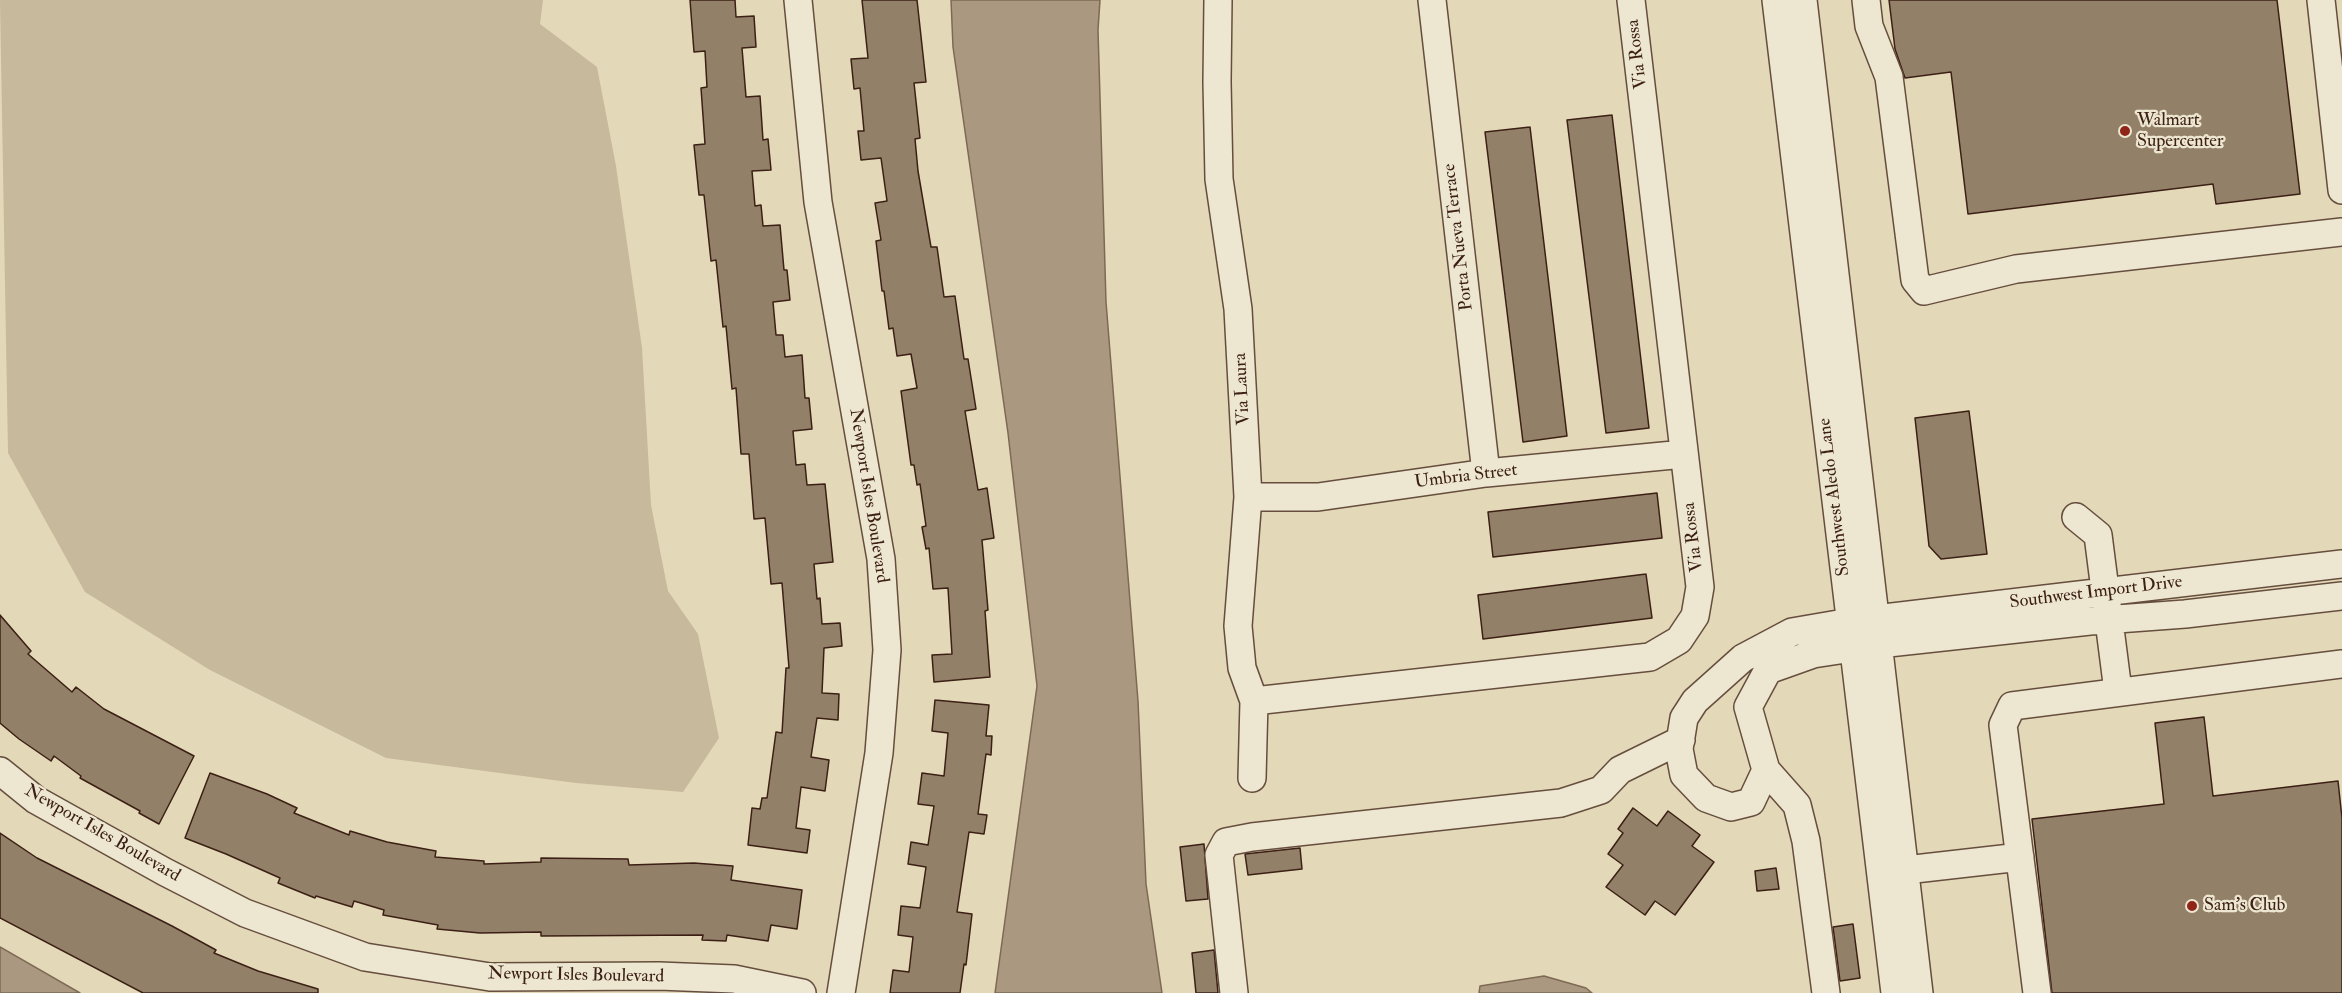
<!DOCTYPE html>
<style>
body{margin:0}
canvas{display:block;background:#e3d8b7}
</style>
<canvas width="2342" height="993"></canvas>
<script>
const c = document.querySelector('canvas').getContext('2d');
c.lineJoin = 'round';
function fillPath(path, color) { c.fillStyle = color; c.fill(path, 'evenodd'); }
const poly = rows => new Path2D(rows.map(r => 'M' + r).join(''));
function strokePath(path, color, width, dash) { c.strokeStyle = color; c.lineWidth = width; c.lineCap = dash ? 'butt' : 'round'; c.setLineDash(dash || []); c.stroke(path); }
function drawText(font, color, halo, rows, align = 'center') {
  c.font = font + ' "IM FELL Double Pica",serif'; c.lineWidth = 4.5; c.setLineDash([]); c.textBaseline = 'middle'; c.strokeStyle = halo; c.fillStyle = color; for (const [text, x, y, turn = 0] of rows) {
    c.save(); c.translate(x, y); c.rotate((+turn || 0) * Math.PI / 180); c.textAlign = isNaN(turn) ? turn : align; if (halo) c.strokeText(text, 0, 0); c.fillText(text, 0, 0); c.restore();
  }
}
const green = poly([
 [0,0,543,0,540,24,597,67,616,166,642,348,651,505,668,591,698,634,719,738,683,792,576,783,386,758,210,670,85,592,8,453]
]);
const water = poly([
 [951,0,1100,0,1098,30,1106,302,1138,701,1146,884,1162,993,995,993,1037,686,1008,433,953,47,951,0],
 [0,947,80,993,0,993,0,947],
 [1544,976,1586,988,1592,993,1479,993,1480,986,1544,976]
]);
const building = poly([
 [690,0,735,0,736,17,754,16,756,47,742,48,746,97,760,96,763,140,768,139,771,170,752,171,755,206,761,205,763,226,780,225,784,270,787,270,790,300,773,302,776,335,783,335,785,357,802,355,805,398,809,398,812,429,793,431,796,465,805,464,807,485,825,484,833,562,814,564,817,599,820,598,822,624,840,623,842,646,824,648,822,693,839,694,838,720,817,718,811,757,829,760,825,791,801,787,796,828,810,830,807,853,748,845,752,808,760,809,762,798,767,798,776,732,782,733,786,668,789,668,782,583,771,584,765,518,754,519,749,454,741,454,736,388,732,389,726,326,723,327,716,260,711,261,704,195,699,195,694,145,705,144,701,88,707,87,705,51,694,52,690,0],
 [862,0,917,0,926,82,914,83,920,138,915,139,918,171,931,247,937,247,944,297,955,296,964,359,968,359,976,409,965,411,978,490,987,488,994,538,982,540,988,610,985,611,990,677,934,682,932,655,952,654,948,588,933,589,929,548,926,549,922,527,926,526,920,484,917,485,914,465,911,465,901,391,917,388,911,354,897,356,893,328,889,329,884,291,882,291,876,241,881,240,875,203,887,201,881,158,861,160,858,131,864,131,860,88,854,89,851,59,868,58,862,0],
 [1889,0,2277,0,2300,194,2216,204,2213,184,1968,214,1951,72,1905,78,1895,49,1889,0],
 [1612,115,1649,428,1606,433,1567,120,1612,115],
 [1530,127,1567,436,1523,442,1485,132,1530,127],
 [1969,411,1987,554,1941,559,1929,546,1915,418,1969,411],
 [1657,493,1662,538,1493,557,1488,512,1657,493],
 [1646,574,1652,618,1483,639,1478,595,1646,574],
 [0,615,31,651,28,654,72,692,76,687,104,709,194,756,159,824,139,813,140,811,80,778,81,776,54,756,51,761,19,739,0,723,0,615],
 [935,700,989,705,986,736,992,736,991,755,986,754,978,814,987,815,984,834,969,832,957,912,972,914,966,965,964,964,960,993,890,993,893,970,909,972,913,937,898,935,901,906,920,908,926,867,908,864,911,842,928,845,934,806,918,804,922,773,944,776,948,733,932,731,935,700],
 [2204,717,2213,796,2338,781,2342,818,2342,993,2052,993,2032,819,2164,804,2155,723,2204,717],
 [210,773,267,794,297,808,294,813,349,835,350,831,387,842,436,851,435,857,484,861,484,864,541,862,541,858,628,859,629,865,694,863,733,866,731,880,802,890,797,929,771,925,768,941,727,935,726,941,702,940,703,935,541,936,541,932,480,933,437,929,438,925,383,915,384,910,354,901,352,907,316,896,315,898,278,883,280,878,226,854,185,838,210,773],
 [1633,808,1657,826,1668,811,1700,835,1692,846,1714,862,1675,915,1655,901,1645,915,1606,887,1623,865,1608,854,1623,833,1618,829,1633,808],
 [0,833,37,858,172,926,216,950,214,953,258,971,318,989,318,993,143,993,0,918,0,833],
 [1204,844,1208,899,1186,901,1180,847,1204,844],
 [1300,848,1302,869,1248,875,1245,854,1300,848],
 [1776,868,1779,889,1757,891,1755,871,1776,868],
 [1853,924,1860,978,1840,981,1833,927,1853,924],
 [1214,950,1218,993,1196,993,1192,953,1214,950]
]);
const minor = poly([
 [798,0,818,202,881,559,887,650,879,753,841,993],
 [1218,0,1217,82,1219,179,1238,309,1248,497,1238,626,1242,668,1254,701,1252,778],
 [1432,0,1486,473],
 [1776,0,1895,993],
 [1803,0,1919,993],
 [1866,0,1869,26,1889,77,1915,280,1924,291,2016,269,2342,232],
 [2321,0,2342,190],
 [1248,497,1318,497,1486,473,1684,454],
 [2076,517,2098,535,2118,691],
 [2342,564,1850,622,1792,632,1743,658,1695,701,1684,718,1679,749,1684,775,1706,798,1731,807,1751,802,1766,770,1748,707,1768,670,1813,654,1879,644,2090,621,2185,614,2342,596],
 [1254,701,1650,657,1679,640,1695,616,1700,587,1631,0],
 [1766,770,1797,805,1806,841,1826,993],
 [0,771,36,800,165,872,245,913,365,957,490,977,659,976,734,979,802,993],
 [1888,872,2020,857],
 [1234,993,1219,855,1226,842,1252,837,1561,803,1601,790,1620,770,1681,740],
 [2037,993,2003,725,2012,706,2342,664]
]);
const markers = [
 [2125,131,6,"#8f2418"],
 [2192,906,6,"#8f2418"]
];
const streetNames = [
 ["Via Rossa",1638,54,-97],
 ["Porta Nueva Terrace",1459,237,-97],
 ["Via Laura",1243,389,-93],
 ["Umbria Street",1466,477,-7],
 ["Newport Isles Boulevard",868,496,81],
 ["Southwest Aledo Lane",1835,497,-97],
 ["Via Rossa",1694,537,-97],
 ["Southwest Import Drive",2096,593,-7],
 ["Newport Isles Boulevard",102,834,30],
 ["Newport Isles Boulevard",576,976,1]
];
const poiNames = [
 ["Walmart",2137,121],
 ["Supercenter",2137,142],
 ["Sam's Club",2204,906]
];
fillPath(green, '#c7b99b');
fillPath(water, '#aa9980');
strokePath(water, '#7e6955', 1.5);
fillPath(building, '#938069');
strokePath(building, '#3c2015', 1.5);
strokePath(minor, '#664e3e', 30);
strokePath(minor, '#ede6d0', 27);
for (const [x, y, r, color] of markers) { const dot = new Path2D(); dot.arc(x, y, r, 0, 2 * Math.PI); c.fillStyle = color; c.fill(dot); strokePath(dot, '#ede6d0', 2); }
drawText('18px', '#3c2015', '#ede6d0', streetNames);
drawText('18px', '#3c2015', '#ede6d0', poiNames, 'left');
</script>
